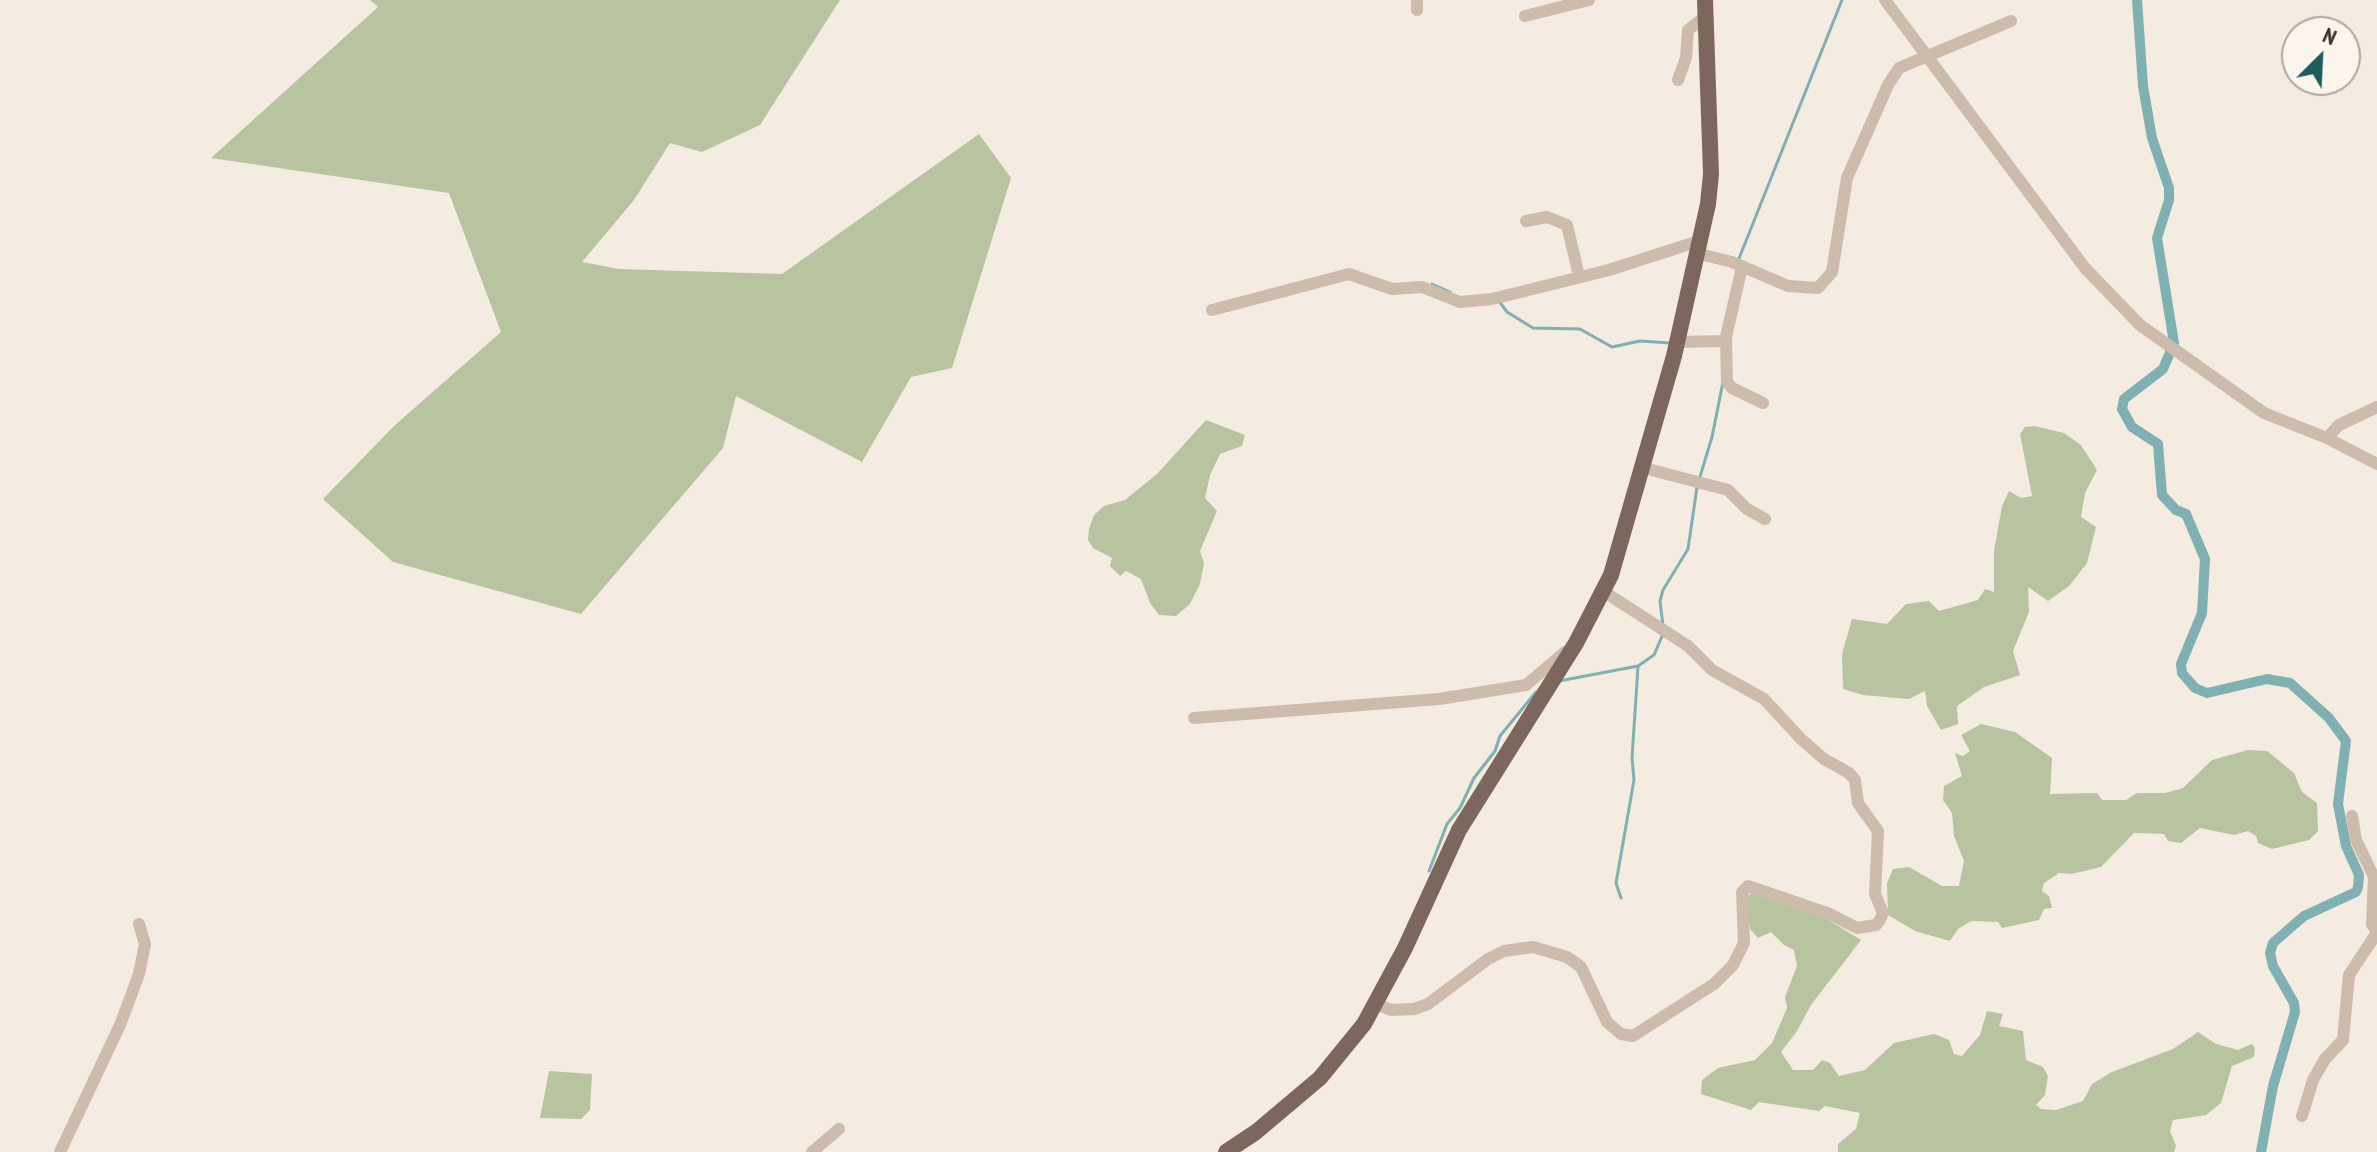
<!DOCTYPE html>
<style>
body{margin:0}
#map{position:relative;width:2377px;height:1152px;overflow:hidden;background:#f4ebe1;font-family:"PT Sans Narrow",sans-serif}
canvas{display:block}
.north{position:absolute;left:2281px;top:16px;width:80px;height:80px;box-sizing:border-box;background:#fbf5ee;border:2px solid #aea6a0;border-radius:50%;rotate:24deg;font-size:22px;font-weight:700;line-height:32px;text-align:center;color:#3b302b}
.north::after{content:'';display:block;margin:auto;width:28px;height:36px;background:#1f5a5e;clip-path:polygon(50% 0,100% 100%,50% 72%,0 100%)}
</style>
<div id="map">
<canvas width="2377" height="1152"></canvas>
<div class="north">N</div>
</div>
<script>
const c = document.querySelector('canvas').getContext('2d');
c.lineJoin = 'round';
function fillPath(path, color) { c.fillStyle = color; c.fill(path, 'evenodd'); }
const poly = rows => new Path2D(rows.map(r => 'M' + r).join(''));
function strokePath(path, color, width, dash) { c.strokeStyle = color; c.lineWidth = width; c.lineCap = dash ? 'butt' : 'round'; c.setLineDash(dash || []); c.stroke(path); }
const green = poly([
 [370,0,840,0,760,125,702,152,670,143,634,200,582,262,619,269,782,274,979,134,1011,178,952,368,911,377,862,462,736,396,723,448,581,614,393,562,323,499,394,426,501,332,449,193,211,158,378,7],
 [1206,420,1245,435,1242,446,1220,454,1210,475,1205,498,1217,511,1200,551,1204,563,1200,584,1190,604,1176,616,1159,615,1150,603,1141,579,1126,571,1120,576,1110,566,1112,558,1093,548,1088,540,1089,529,1094,515,1104,506,1125,500,1157,474],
 [2034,426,2064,433,2081,445,2097,470,2085,493,2081,517,2096,527,2087,563,2069,586,2048,601,2028,587,2029,612,2013,651,2020,675,1984,687,1957,706,1958,724,1941,730,1927,706,1925,691,1909,699,1863,695,1843,689,1842,654,1852,619,1887,624,1906,604,1929,601,1939,611,1978,600,1985,589,1994,592,1994,551,2002,506,2009,491,2021,498,2032,496,2020,434,2025,427],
 [1981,724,2015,732,2052,758,2050,794,2097,793,2102,800,2126,800,2137,793,2165,793,2183,788,2212,760,2248,750,2267,751,2294,773,2302,792,2317,803,2318,831,2309,840,2272,849,2258,843,2256,836,2248,831,2234,835,2200,828,2181,843,2168,841,2164,834,2134,833,2101,867,2072,874,2059,873,2044,883,2042,891,2049,896,2052,908,2044,909,2039,920,2002,928,1998,922,1971,921,1958,929,1950,941,1915,931,1888,915,1887,883,1893,869,1909,867,1942,886,1959,886,1964,861,1954,836,1952,813,1943,800,1944,786,1962,776,1955,753,1963,756,1970,751,1961,735],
 [1752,893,1827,919,1861,940,1811,1005,1797,1031,1781,1052,1793,1070,1813,1070,1822,1060,1830,1063,1839,1076,1865,1070,1894,1043,1934,1034,1949,1040,1954,1054,1962,1056,1980,1035,1987,1011,2003,1014,1999,1026,2023,1031,2026,1060,2043,1067,2048,1076,2045,1095,2036,1105,2041,1109,2056,1110,2083,1101,2092,1084,2112,1072,2173,1049,2198,1032,2216,1044,2238,1050,2252,1044,2255,1048,2254,1057,2232,1066,2221,1103,2206,1115,2173,1120,2170,1131,2176,1146,2174,1152,1838,1152,1838,1144,1856,1129,1860,1113,1825,1106,1819,1111,1759,1102,1751,1110,1701,1094,1702,1080,1718,1068,1755,1060,1772,1043,1787,1008,1785,997,1797,966,1794,950,1784,945,1771,932,1758,938,1750,929,1745,897],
 [549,1071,592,1074,590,1110,581,1119,540,1118]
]);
const stream = poly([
 [1738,261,1842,0],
 [1432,284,1450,292],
 [1499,301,1507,312,1533,328,1580,329,1612,347,1640,341,1670,343],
 [1699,480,1712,437,1723,382],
 [1663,626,1660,601,1663,590,1688,549,1697,487],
 [1559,681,1638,666,1654,655,1663,634],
 [1429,871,1447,824,1460,808,1474,778,1495,751,1500,736,1536,692],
 [1621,898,1616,883,1634,780,1632,758,1638,666]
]);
const canal = poly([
 [2137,0,2143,86,2152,138,2169,188,2169,200,2157,238,2174,343,2163,369,2124,399,2122,409,2132,427,2158,444,2162,495,2176,510,2186,514,2205,559,2202,613,2181,664,2182,673,2195,688,2207,693,2267,679,2290,683,2329,718,2346,741,2338,804,2346,846,2359,875,2358,887,2356,892,2304,916,2273,943,2270,953,2273,966,2294,1003,2295,1012,2273,1086,2261,1152]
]);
const minor = poly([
 [1417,0,1417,10],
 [1885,0,2085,268,2140,325,2264,413,2327,438,2377,464],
 [1525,16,1589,0],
 [1678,80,1686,58,1688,30,1706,16],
 [1526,221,1547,217,1567,225,1579,276],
 [1696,253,1732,262,1788,286,1818,288,1832,272,1847,178,1888,85,1899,68,2011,21],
 [1742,267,1726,337,1727,382,1732,388,1763,403],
 [1212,310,1349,274,1392,289,1422,287,1460,302,1492,299,1609,270,1699,241],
 [1678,342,1726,341],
 [2327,438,2339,425,2377,407],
 [1644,468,1728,490,1747,509,1765,519],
 [1194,718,1439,699,1526,685,1565,652],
 [2352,816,2356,840,2374,877,2372,924,2377,933],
 [1377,1004,1391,1010,1414,1009,1428,1004,1488,959,1504,951,1533,947,1567,957,1581,967,1607,1022,1621,1034,1633,1036,1714,984,1733,965,1744,943,1742,892,1748,886,1830,914,1857,928,1876,925,1880,920,1883,913,1875,894,1878,831,1858,803,1855,780,1849,773,1824,759,1801,739,1764,699,1712,670,1688,646,1603,591],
 [2302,1116,2313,1080,2325,1059,2343,1040,2349,975,2376,934],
 [60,1152,120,1025,139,974,145,944,139,924],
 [812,1152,839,1129]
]);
const major = poly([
 [1226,1152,1256,1132,1320,1078,1364,1024,1405,948,1459,830,1576,643,1611,575,1674,356,1708,204,1711,174,1705,0]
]);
fillPath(green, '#b8c4a0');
strokePath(stream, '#7fb0b2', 3);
strokePath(canal, '#7fb0b2', 10);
strokePath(minor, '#cdbbac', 12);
strokePath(major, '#7d675c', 16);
</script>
